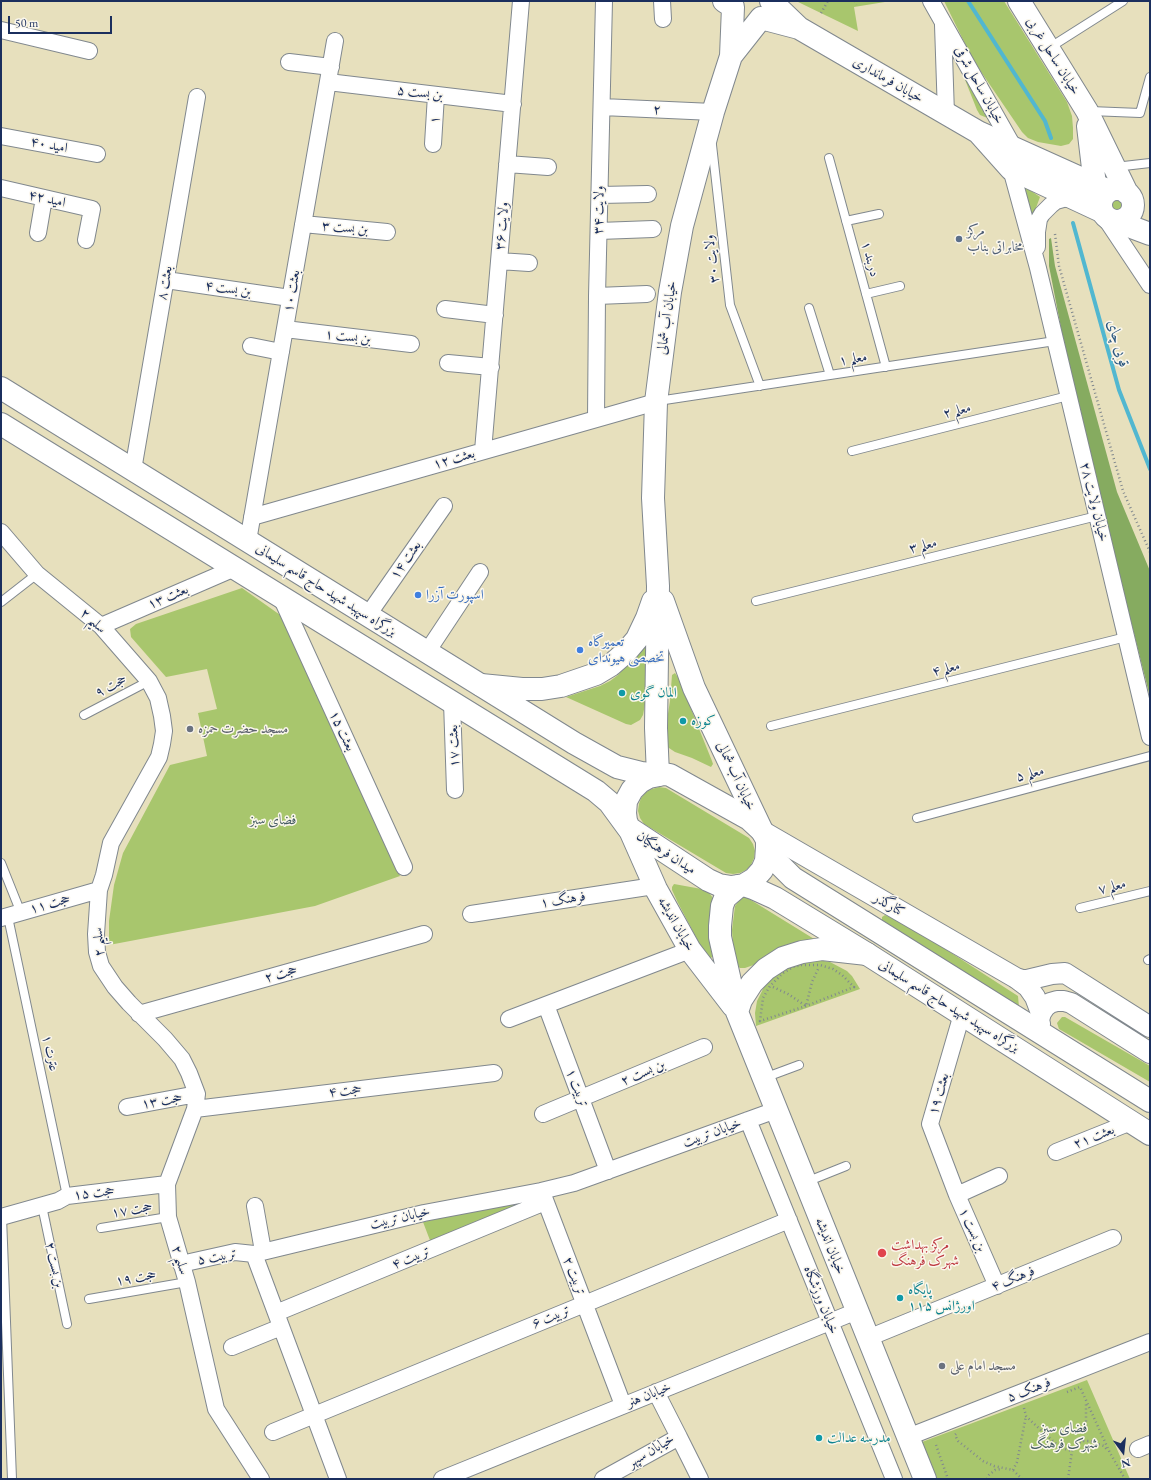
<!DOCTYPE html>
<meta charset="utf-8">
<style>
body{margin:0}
#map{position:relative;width:1151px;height:1480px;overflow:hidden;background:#e7e0bd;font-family:"EB Garamond",serif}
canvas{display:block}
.frame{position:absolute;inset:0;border:2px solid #1b2f5e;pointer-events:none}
.north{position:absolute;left:1103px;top:1432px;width:40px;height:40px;-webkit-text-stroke:3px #fbf7ec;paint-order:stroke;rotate:165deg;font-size:11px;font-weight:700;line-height:16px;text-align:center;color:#1b2f5e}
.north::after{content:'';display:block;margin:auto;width:14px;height:18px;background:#1b2f5e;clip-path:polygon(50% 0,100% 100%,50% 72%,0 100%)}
.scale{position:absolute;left:8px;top:16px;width:104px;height:18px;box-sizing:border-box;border:2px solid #1b2f5e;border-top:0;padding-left:5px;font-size:12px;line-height:14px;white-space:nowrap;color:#1b2f5e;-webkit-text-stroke:3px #fbf7ec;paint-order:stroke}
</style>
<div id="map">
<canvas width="1151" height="1480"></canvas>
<div class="frame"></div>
<div class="north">N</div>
<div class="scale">50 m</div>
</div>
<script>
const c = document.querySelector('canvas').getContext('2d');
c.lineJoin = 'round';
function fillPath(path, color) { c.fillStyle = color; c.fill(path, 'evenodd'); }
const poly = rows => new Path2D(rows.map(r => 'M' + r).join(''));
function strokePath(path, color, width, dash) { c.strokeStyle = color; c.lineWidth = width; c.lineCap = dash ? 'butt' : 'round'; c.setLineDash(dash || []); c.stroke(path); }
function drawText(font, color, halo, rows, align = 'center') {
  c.font = font + ' "EB Garamond",Amiri,serif'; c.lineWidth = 3; c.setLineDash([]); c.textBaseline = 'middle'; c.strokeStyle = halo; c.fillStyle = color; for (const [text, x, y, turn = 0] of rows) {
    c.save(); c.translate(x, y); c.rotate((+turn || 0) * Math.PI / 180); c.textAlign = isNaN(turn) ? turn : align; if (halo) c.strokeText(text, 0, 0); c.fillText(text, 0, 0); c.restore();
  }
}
const green = poly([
 [796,1,891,1,854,7,858,31],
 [944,1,1004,1,1067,102,1072,116,1073,128,1073,139,1069,144,1061,146,1038,142,1028,138,1022,132,973,60],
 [958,62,990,119,980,115,977,110],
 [1024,186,1040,197,1030,224],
 [1111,194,1129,202,1129,206,1126,213,1114,217,1105,200],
 [242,588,283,617,400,876,315,906,109,945,109,921,114,885,123,853,170,765,207,756,198,713,217,709,207,669,166,677,131,637,130,629,136,624],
 [645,643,648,644,647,693,643,715,640,720,631,725,626,724,566,697,600,686,610,681,618,675],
 [675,673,679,679,712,761,713,764,711,767,692,758,675,752,666,746,666,726,670,701,672,675],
 [659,787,666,788,749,838,753,844,755,851,754,858,751,865,746,870,740,873,733,874,726,873,644,824,640,818,638,811,639,804,641,798,646,792,652,789],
 [674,884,707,890,713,898,711,925,712,957,710,959,707,958,678,903,672,890,672,887],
 [742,897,746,897,819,942,745,968,740,968,737,966,733,947,732,930,735,906],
 [885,915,911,927,1018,996,1019,1007,882,920,882,917],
 [817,960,830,962,847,971,852,976,860,989,756,1026,755,1013,757,1001,766,983,780,969],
 [1062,1017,1065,1017,1150,1066,1150,1082,1059,1029,1057,1023],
 [521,1200,522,1205,431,1243,423,1222],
 [1087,1380,1130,1479,937,1479,922,1442]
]);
const forest = poly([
 [1051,238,1055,266,1117,492,1150,571,1150,697,1074,395,1049,266,1049,239]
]);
const stream = poly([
 [968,1,1045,121,1051,138],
 [1073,223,1119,390,1150,469]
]);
const path = poly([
 [855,1,856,5],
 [821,13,828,1],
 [1055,234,1059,266,1123,491,1150,552],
 [801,965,820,965,833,969,842,975,854,987,806,1006,760,1021,763,998,770,986,783,973,793,967,801,965],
 [773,987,788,994,806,1006,812,982,819,967],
 [1067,1392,1080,1387,1110,1453,1125,1479],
 [1024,1408,1026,1416,1031,1421,1054,1442,1061,1448,1072,1451],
 [956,1434,955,1435,958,1441,983,1461,994,1466,1013,1470,1022,1479],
 [1082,1441,1086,1425,1086,1403],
 [936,1445,948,1479],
 [1013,1470,1017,1462,1026,1416],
 [987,1479,989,1475,995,1470,1002,1469],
 [1068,1479,1072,1451,1077,1444,1082,1441,1090,1441,1104,1446,1108,1451]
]);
const service = poly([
 [1049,48,1123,1],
 [1090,111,1140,113,1150,77],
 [712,145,730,305,760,386],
 [829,158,886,367],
 [1115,167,1150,163],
 [846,221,879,214],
 [866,294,900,286],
 [809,308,830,375],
 [658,401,1055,341],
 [852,451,1068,396],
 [756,601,1097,516],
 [1,602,37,574],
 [84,715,149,681],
 [771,726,1126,637],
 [917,818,1150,756],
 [1,863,21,913],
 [1080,908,1150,891],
 [8,917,67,1196],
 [1148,960,1150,959],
 [764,1078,799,1065],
 [806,1182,846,1166],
 [42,1206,67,1324],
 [2,1217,12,1479],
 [101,1228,168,1217],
 [89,1299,187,1282]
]);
const minor = poly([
 [662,1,663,19],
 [931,1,1014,148],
 [943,25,946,114],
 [1,30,89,51],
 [289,62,331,67],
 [328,82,513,104],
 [602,107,713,112],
 [1,136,97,154],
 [433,144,436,95],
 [507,164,548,167],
 [1011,169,1038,268,1150,737],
 [1,188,92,209,86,240],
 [600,195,648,194],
 [1104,216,1150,285],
 [303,224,387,232],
 [599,231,653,229],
 [38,233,44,198],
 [1037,247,1037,232,1039,219,1042,214,1051,205,1056,201,1063,199,1074,198],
 [499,261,529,263],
 [166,280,290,298],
 [597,296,647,294],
 [445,309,495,315],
 [285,329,411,344],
 [251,346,281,352],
 [448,363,491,367],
 [596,419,597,296,604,1],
 [483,451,521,1],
 [133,470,197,97],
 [252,517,656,402],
 [1,532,37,574,101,626,149,681,158,698,162,716,164,731,162,744,159,757,111,843,104,875,99,890,96,934,97,952,101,966,115,987,129,1003,165,1039,182,1059,189,1073,197,1094,195,1109,167,1184,168,1217,187,1282,216,1409,261,1479],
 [248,541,335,41],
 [280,595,404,867],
 [368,615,444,506],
 [101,626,235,568],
 [427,652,480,572],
 [452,702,455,790],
 [471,914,654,886],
 [1,918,99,890],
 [546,1005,608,1171],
 [139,1014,424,934],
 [509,1019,690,950],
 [127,1107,197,1094],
 [195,1109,494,1073],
 [543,1114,704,1047],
 [748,1120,894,1479],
 [1056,1152,1131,1122],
 [542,1192,623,1405],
 [957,1195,930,1124,962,1014],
 [255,1206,263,1251],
 [1,1217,58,1201,67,1196,167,1184],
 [254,1254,338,1479],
 [181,1264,235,1252,254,1254,424,1213,541,1191,574,1183,776,1110],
 [997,1286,957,1195,999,1176],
 [276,1313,545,1202],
 [868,1338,1113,1238],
 [232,1347,281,1327],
 [273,1432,789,1220],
 [679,1437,700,1479],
 [908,1437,1150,1342],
 [1138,1449,1150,1444],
 [442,1479,857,1311],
 [603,1479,679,1437,656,1392]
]);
const tertiary = poly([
 [762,831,1016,978,1028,987,1035,997,1041,1013],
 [1016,978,1022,980,1027,980,1052,974,1065,973,1150,1027],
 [1040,1024,1039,1020,1041,1013,1045,1007,1050,1003,1057,1001,1064,1001,1071,1003,1150,1053]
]);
const secondary = poly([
 [724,1,733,7,731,56,761,18,799,28,771,1],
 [1019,1,1087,111,1127,193],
 [799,28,978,132],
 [1088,126,1095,185],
 '1101 205a16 16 0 1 1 32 0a16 16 0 1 1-32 0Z',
 [1101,211,1011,169,978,132,1109,191],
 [1118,222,1150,234],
 [663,601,694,688,762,831],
 [481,685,522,689,542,689,561,686,596,674,611,665,626,652,637,639,647,618,653,601],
 [658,775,656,728,658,586,653,498,656,402,670,292,682,226,713,112,731,56],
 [629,828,656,889,690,950,733,1006],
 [739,886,725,898,722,906,720,926,720,937,737,1012,925,1479],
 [737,1012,741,1000,752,983,766,969,783,958,802,952,822,949,867,954]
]);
const trunk = poly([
 [1,388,574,743,617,767,641,773,658,775],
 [1,424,596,791,609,802,628,828],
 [767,847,766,861,762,870,754,879,744,885,731,887,719,885,708,880,629,828,626,821,625,813,626,801,632,790,640,782,649,777,664,774,670,775,749,819,762,831,767,840,767,847,777,862,793,878,1150,1101],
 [744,885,753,888,775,898,867,954,1150,1134]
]);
const markers = [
 [959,239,4,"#5c6f8a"],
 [418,595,4,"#3f7fe0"],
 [580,650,4,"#3f7fe0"],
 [622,693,4,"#0f9aa8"],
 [683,721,4,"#0f9aa8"],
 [190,729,4,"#6b7280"],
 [882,1253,5,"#e0444e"],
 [900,1298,4,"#0f9aa8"],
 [942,1366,4,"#6b7280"],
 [819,1438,4,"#0f9aa8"]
];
const streetNames = [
 ["خیابان ساحل غربی",1053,56,58],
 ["خیابان فرمانداری",888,80,30],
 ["خیابان ساحل شرقی",979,85,61],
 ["بن بست ۵",420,93,7],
 ["۲",657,110,3],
 ["۱",435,120,-86],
 ["امید ۴۰",49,145,11],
 ["امید ۴۲",47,199,13],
 ["ولایت ۳۴",599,210,-89],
 ["ولایت ۳۶",502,226,-85],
 ["بن بست ۳",345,228,5],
 ["ولایت ۳۰",712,259,-97],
 ["دربند ۱",870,259,75],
 ["بعثت ۸",165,283,-80],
 ["بن بست ۴",228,289,8],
 ["بعثت ۱۰",292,291,-80],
 ["خیابان آب شمالی",667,318,-82],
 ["بن بست ۱",348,337,7],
 ["معلم ۱",853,359,-9],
 ["معلم ۲",957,411,-14],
 ["بعثت ۱۲",454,459,-16],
 ["خیابان ولایت ۲۸",1094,502,76],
 ["معلم ۳",923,546,-14],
 ["بعثت ۱۴",406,560,-55],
 ["بزرگراه سپهبد شهید حاج قاسم سلیمانی",326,590,32],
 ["بعثت ۱۳",168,597,-23],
 ["سلیم ۲",93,621,42],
 ["معلم ۴",946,669,-14],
 ["حجت ۹",111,686,-28],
 ["بعثت ۱۵",342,731,65],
 ["بعثت ۱۷",454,746,-92],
 ["معلم ۵",1030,774,-15],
 ["خیابان آب شمالی",736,776,65],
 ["میدان فرهنگیان",666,853,33],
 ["معلم ۷",1112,887,-14],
 ["فرهنگ ۱",563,900,-9],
 ["حجت ۱۱",50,904,-16],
 ["کنارگذر",889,905,30],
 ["خیابان اندیشه",676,924,60],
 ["سلیم ۲",99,942,-94],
 ["حجت ۲",281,974,-16],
 ["بزرگراه سپهبد شهید حاج قاسم سلیمانی",949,1006,32],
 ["عترت ۱",50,1053,78],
 ["بن بست ۲",643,1073,-23],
 ["تربیت ۱",577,1088,69],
 ["حجت ۴",345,1091,-7],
 ["بعثت ۱۹",939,1094,-74],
 ["حجت ۱۳",162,1101,-10],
 ["خیابان تربیت",712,1133,-20],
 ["بعثت ۲۱",1094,1137,-22],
 ["حجت ۱۵",94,1193,-7],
 ["حجت ۱۷",132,1210,-9],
 ["خیابان تربیت",400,1218,-13],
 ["بن بست ۱",972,1230,66],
 ["خیابان اندیشه",830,1246,68],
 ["تربیت ۵",217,1257,-10],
 ["تربیت ۴",411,1258,-22],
 ["سلیم ۲",180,1260,73],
 ["بن بست ۲",54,1265,78],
 ["تربیت ۲",574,1276,69],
 ["حجت ۱۹",136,1278,-10],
 ["فرهنگ ۴",1013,1279,-22],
 ["خیابان ورزشگاه",821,1300,68],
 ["تربیت ۶",551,1317,-22],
 ["فرهنک ۵",1029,1390,-21],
 ["خیابان هنر",649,1395,-22],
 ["خیابان سپهر",651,1451,-31]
];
const serviceNames = [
 ["مرکز",967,231],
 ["مخابراتی بناب",967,247]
];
const shopNames = [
 ["اسپورت آزرا",426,595],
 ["تعمیرگاه",588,642],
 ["تخصصی هیوندای",588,658]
];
const cultureNames = [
 ["المان گوی",630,693],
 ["کوزه",691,721],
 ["پایگاه",908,1290],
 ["اورژانس ۱۱۵",908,1306],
 ["مدرسه عدالت",827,1438]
];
const worshipNames = [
 ["مسجد حضرت حمزه",198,729],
 ["مسجد امام علی",950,1366]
];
const parkNames = [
 ["فضای سبز",273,820],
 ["فضای سبز",1064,1428],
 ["شهرک فرهنگ",1064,1444]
];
const healthNames = [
 ["مرکز بهداشت",891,1245],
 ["شهرک فرهنگ",891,1261]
];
const waterNames = [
 ["قوبی چای",1118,344,75]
];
fillPath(green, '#a8c66d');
fillPath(forest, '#86ab60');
strokePath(stream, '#51b7d0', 4);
strokePath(service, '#81888e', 10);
strokePath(minor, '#81888e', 18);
strokePath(tertiary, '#81888e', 22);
strokePath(secondary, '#81888e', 24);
strokePath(trunk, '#81888e', 24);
strokePath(path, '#81888e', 2.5, [1, 3]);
strokePath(service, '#fff', 8);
strokePath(minor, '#fff', 16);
strokePath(tertiary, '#fff', 20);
strokePath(secondary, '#fff', 22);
strokePath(trunk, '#fff', 22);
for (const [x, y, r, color] of markers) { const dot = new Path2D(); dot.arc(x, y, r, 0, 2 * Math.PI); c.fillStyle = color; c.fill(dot); strokePath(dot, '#fbf7ec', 1.5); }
drawText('14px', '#1b2f5e', '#fbf7ec', streetNames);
drawText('14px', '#4e5e75', '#fbf7ec', serviceNames, 'left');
drawText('14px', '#366cbe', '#fbf7ec', shopNames, 'left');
drawText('14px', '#0d838f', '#fbf7ec', cultureNames, 'left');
drawText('14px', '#5b616d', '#fbf7ec', worshipNames, 'left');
drawText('14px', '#455c62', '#fbf7ec', parkNames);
drawText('14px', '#be3a42', '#fbf7ec', healthNames, 'left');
drawText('italic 15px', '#2b5880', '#fbf7ec', waterNames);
</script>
